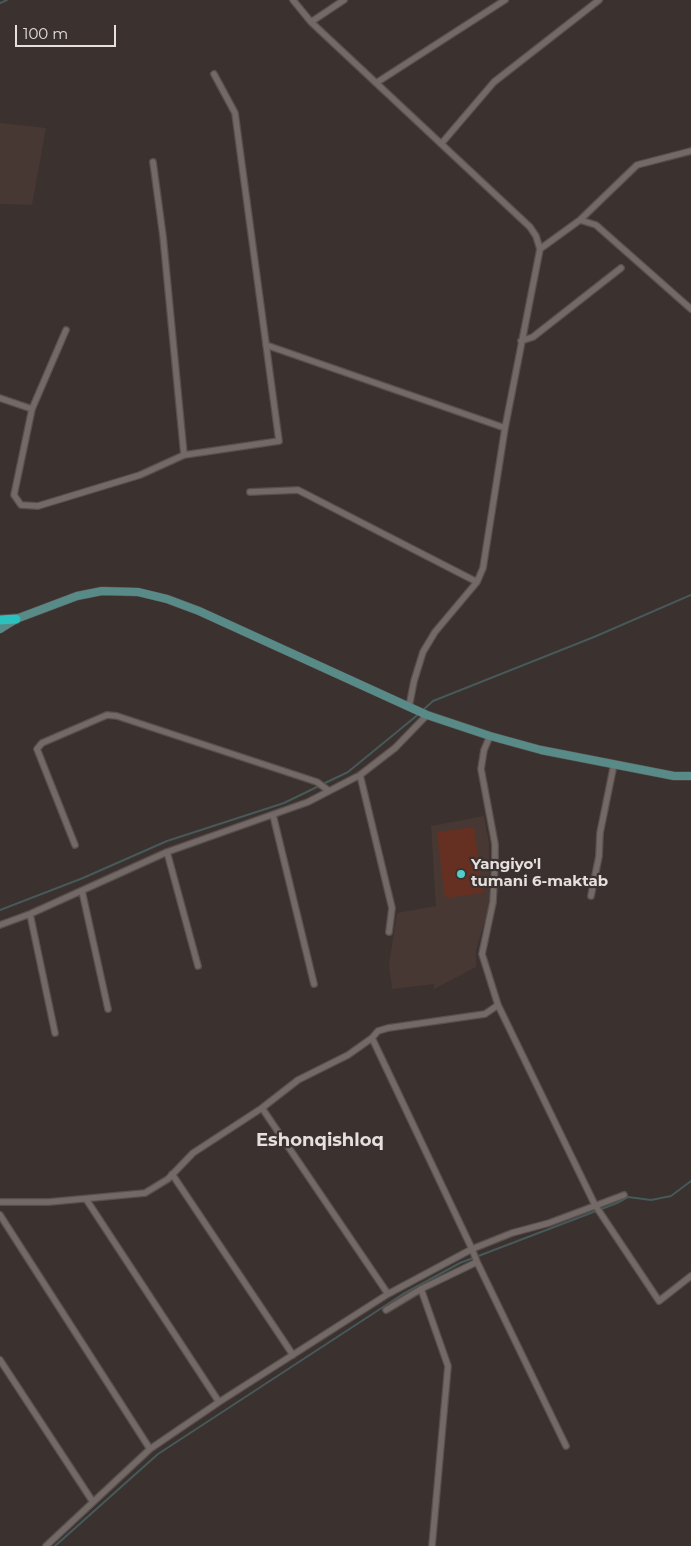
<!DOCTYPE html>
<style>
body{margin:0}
#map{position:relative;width:691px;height:1546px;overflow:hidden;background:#3b312f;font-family:Montserrat,sans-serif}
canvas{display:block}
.scale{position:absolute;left:15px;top:25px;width:101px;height:22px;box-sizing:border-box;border:2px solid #e5dfdd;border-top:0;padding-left:6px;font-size:15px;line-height:18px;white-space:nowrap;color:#e5dfdd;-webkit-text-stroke:4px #3b312f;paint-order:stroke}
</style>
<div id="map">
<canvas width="691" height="1546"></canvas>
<div class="scale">100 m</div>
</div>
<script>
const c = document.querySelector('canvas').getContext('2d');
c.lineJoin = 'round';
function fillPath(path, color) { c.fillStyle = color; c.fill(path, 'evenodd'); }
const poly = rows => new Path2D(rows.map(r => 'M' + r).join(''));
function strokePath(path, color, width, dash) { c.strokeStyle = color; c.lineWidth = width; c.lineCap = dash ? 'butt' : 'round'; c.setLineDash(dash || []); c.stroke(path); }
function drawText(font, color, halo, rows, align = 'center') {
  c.font = font + ' Montserrat,sans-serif'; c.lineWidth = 4.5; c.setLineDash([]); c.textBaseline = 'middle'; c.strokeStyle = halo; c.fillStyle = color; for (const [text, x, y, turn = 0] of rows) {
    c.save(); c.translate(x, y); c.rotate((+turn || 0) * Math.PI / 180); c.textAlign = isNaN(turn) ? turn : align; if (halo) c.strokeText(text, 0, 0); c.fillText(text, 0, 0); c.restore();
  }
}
const built = poly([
 [0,123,46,128,32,205,0,204],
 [484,816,489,843,489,907,476,950,476,967,434,989,434,984,392,989,389,964,397,913,436,906,431,826]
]);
const green = poly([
 [474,827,483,893,445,898,437,832]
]);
const stream = poly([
 [0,3,7,0],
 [423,710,433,701,594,637,691,595],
 [323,784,348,772,420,713],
 [0,910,83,878,167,841,284,803,319,786],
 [55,1546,158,1454,403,1294,460,1263,617,1203,628,1197,651,1200,671,1196,691,1181]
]);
const minor = poly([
 [293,0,311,22,530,227,536,236,540,249,505,428,483,568,477,582,435,632,423,652,414,681,409,707],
 [311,22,344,0],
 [376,83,505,0],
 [441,144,494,82,599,0],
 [153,162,163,236,184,455],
 [580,220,596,225,691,309],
 [540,249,580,220,637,165,691,151],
 [66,330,32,409,14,495,21,505,38,506,140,475,184,455,279,441,235,113,214,74],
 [521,341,533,337,621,268],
 [266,345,505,428],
 [0,398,32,409],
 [250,492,298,490,477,582],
 [490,736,484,750,481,769,495,844,495,862,493,902,482,954,498,1005,595,1205,659,1301,691,1276],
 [360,775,392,908,389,932],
 [273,815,314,984],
 [75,845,37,749,42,743,107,715,117,716,317,782,329,791],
 [167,852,198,966],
 [82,891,108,1009],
 [591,896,599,856,600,833,614,764],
 [30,914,55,1033],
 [0,925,30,914,167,852,308,802,360,775,395,748,427,715],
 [372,1038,472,1249,477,1262,566,1446],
 [262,1108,388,1294],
 [172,1174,293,1355],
 [86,1199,219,1402],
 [0,1202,49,1202,145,1193,168,1179,193,1153,262,1108,298,1080,348,1055,372,1038,378,1031,388,1028,485,1014,498,1005],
 [0,1215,150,1449],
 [421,1289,448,1366,432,1546],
 [386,1310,421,1289,477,1262],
 [0,1360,93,1502],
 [46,1546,150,1449,219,1402,388,1294,472,1249,512,1233,549,1223,624,1195]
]);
const secondary = poly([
 [0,629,16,619,77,596,102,591,138,592,167,599,199,611,427,715,490,736,541,750,674,776,691,776]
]);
const trunk = poly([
 [0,620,16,619]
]);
const markers = [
 [461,874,5,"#53cdc9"]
];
const poiNames = [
 ["Yangiyo'l",471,865],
 ["tumani 6-maktab",471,882]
];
const quarterNames = [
 ["Eshonqishloq",320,1141]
];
fillPath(built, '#483833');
fillPath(green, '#653022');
strokePath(stream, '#455a59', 2);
strokePath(minor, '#59504e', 8);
strokePath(secondary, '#59504e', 9);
strokePath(trunk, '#59504e', 11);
strokePath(minor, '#736966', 5.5);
strokePath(secondary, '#588a87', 8);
strokePath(trunk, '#2bc1bd', 9);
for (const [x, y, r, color] of markers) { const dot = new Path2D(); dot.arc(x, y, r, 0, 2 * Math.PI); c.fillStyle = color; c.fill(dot); strokePath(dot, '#3b312f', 2); }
drawText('bold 15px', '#e5dfdd', '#3b312f', poiNames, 'left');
drawText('bold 18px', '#e5dfdd', '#3b312f', quarterNames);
</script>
